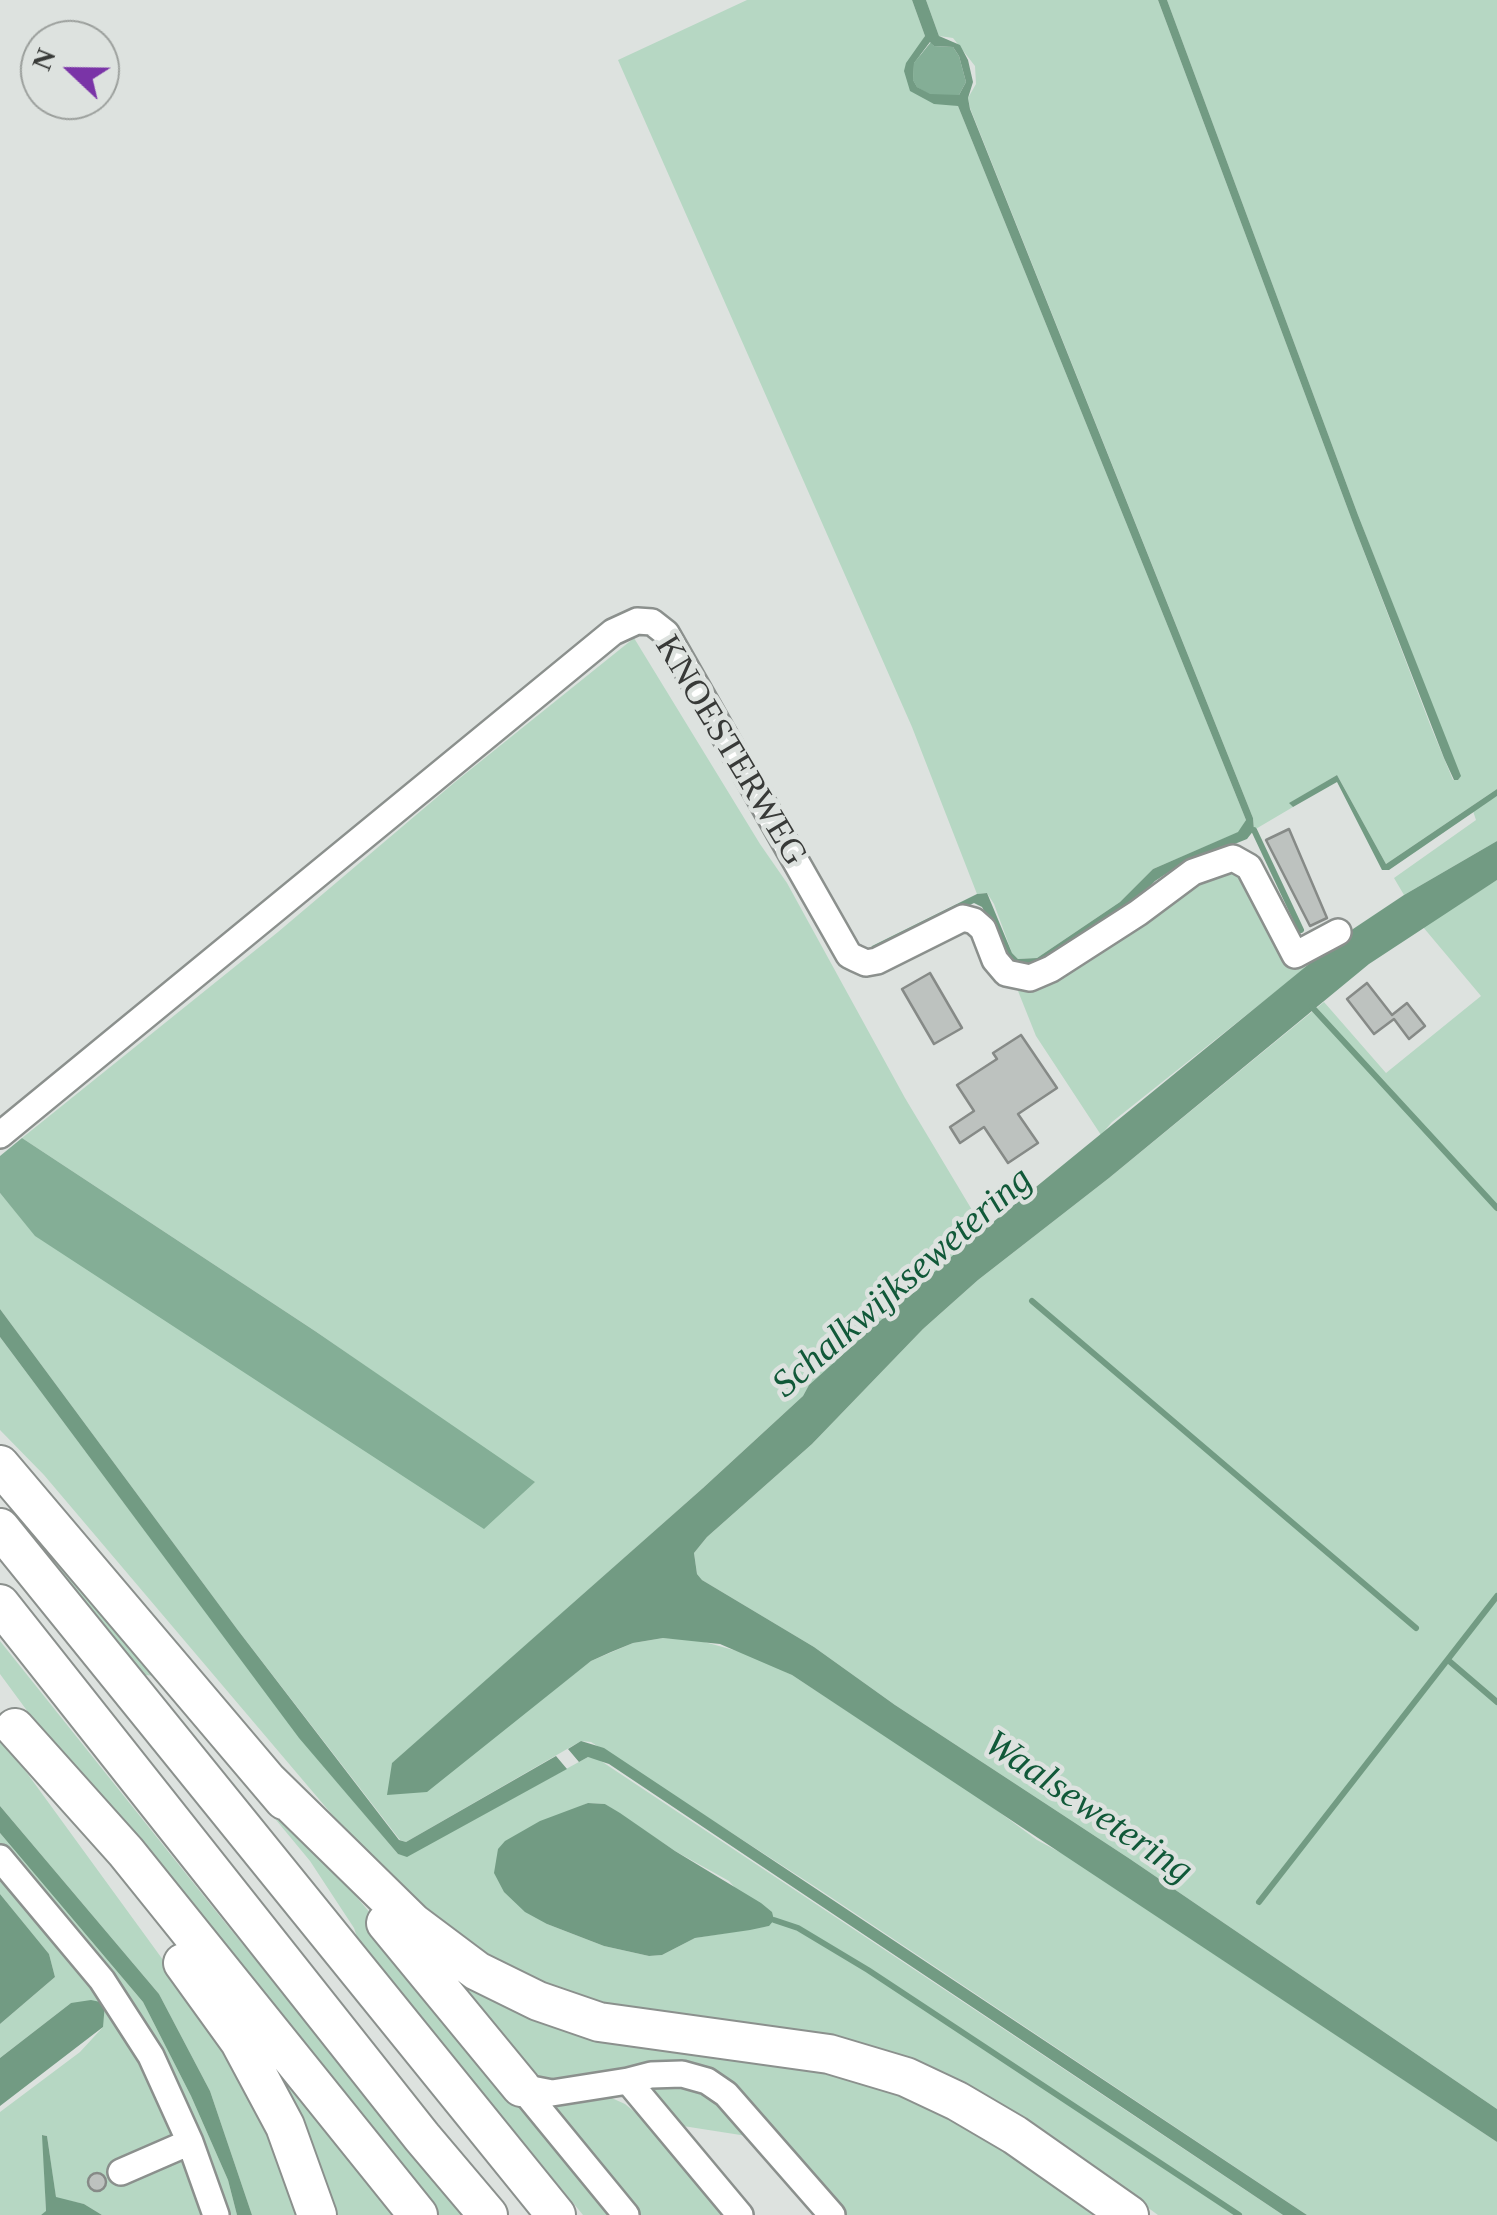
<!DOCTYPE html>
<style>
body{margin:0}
#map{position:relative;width:1497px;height:2215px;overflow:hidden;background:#dde2df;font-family:Georgia,serif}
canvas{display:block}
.north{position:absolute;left:20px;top:20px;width:100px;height:100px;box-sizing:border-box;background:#dde2df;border:2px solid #9b9f9c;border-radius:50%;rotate:292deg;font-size:28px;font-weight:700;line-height:40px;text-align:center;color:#383a38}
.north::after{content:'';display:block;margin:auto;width:35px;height:45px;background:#7a34a7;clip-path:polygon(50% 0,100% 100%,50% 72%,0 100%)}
</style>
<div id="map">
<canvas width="1497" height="2215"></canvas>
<div class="north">N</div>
</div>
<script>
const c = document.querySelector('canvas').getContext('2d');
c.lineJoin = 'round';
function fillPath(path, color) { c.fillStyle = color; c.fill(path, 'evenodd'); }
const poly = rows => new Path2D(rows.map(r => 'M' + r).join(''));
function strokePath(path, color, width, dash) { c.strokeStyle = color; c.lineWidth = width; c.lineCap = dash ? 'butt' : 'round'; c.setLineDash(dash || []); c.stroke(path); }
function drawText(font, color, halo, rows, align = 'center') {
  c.font = font + ' Georgia,serif'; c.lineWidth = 9; c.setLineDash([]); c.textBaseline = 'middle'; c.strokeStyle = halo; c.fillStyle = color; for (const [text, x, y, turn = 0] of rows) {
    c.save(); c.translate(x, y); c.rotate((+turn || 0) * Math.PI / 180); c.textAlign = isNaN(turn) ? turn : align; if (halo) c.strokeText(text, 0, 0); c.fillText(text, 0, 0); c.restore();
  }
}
const green = poly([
 [747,0,912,0,925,36,917,50,945,103,958,106,1246,820,1239,832,1153,869,1120,902,1037,958,1018,959,1012,953,994,904,987,893,977,894,912,727,618,60],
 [926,0,1158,0,1356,531,1431,727,1453,780,1458,780,1460,776,1358,515,1167,0,1497,0,1497,789,1386,864,1337,775,1290,803,1293,807,1254,830,1253,818,970,108,968,98,976,84,975,66,953,38,939,36],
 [634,638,760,844,787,883,905,1098,984,1230,809,1385,803,1396,703,1488,393,1763,532,1707,591,1661,633,1643,663,1638,697,1640,752,1655,792,1675,976,1795,1037,1840,1067,1856,1497,2142,1497,2215,1307,2215,817,1888,591,1742,581,1741,406,1842,400,1840,237,1629,0,1309,0,1193,36,1236,169,1321,534,1483,315,1331,22,1138,278,932,455,782],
 [1497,796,1497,841,1404,895,1394,878,1476,820,1473,811],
 [1219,863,1245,874,1292,967,1315,951,1333,946,1112,1122,1101,1135,1036,1036,1014,981],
 [1497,880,1497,2109,1130,1859,895,1705,814,1647,702,1580,697,1574,694,1553,707,1537,812,1444,923,1329,978,1280,1109,1178,1324,1002,1386,1073,1481,996,1423,927],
 [0,1337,299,1737,398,1854,407,1856,588,1757,598,1759,1283,2215,1158,2215,1016,2112,960,2081,902,2056,844,2040,601,2004,551,1987,487,1955,421,1907,346,1831,44,1475,0,1430],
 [588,1803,605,1804,675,1851,729,1881,769,1926,695,1938,662,1955,649,1956,604,1946,547,1924,519,1834],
 [0,1474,403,1952,618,2215,583,2215,358,1940,354,1928,310,1861,157,1676,145,1675,0,1495],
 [0,1641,227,1925,464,2215,428,2215,42,1731,0,1674],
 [0,1736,182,1986,235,2066,273,2137,300,2215,252,2215,210,2091,159,1994,0,1806],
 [0,1833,143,2002,191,2096,228,2180,237,2215,102,2215,84,2204,56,2198,47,2136,43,2135,46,2212,41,2215,0,2215,0,2112,80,2052,103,2027,71,2003,0,2058,0,2024,55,1977,49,1954,0,1894],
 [120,1860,407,2215,323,2215,177,1946],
 [412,1933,461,1968,917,2087,1115,2215,842,2215,732,2086,709,2068,620,2068,556,2081,523,2072],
 [650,2083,706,2089,747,2136,683,2126,648,2088],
 [605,2095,625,2104,642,2118,725,2215,634,2215,547,2105]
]);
const forest = poly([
 [931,42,934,46,953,47,959,56,966,82,959,95,930,95,917,87,913,80,914,63],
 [22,1138,315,1331,535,1482,484,1529,35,1236,0,1193,0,1156]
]);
const water = poly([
 [912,0,926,0,939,36,960,45,968,60,973,82,968,98,970,109,1253,818,1254,830,1247,839,1175,868,1155,881,1132,906,1038,966,1013,968,982,907,974,903,872,954,867,953,872,946,977,894,987,893,1012,953,1018,959,1037,958,1120,902,1153,869,1238,832,1246,820,958,106,934,104,910,91,904,71,906,63,925,36],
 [930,42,934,46,953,47,959,56,966,82,959,95,930,94,917,87,913,80,914,63],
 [1158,0,1167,0,1358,515,1461,776,1458,780,1454,780,1444,758,1356,531],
 [1337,775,1386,864,1497,789,1497,796,1389,870,1382,870,1337,782,1293,807,1289,803],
 [1497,841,1497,880,1369,964,1109,1178,978,1280,923,1329,812,1444,707,1537,694,1553,697,1574,702,1580,814,1647,895,1705,1130,1859,1497,2109,1497,2142,792,1675,720,1644,663,1638,633,1643,611,1652,591,1661,427,1792,387,1795,392,1763,703,1488,803,1396,809,1385,960,1249,1347,933,1404,895],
 [0,1309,237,1629,399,1840,406,1842,556,1756,567,1769,407,1857,398,1854,299,1738,0,1337],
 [581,1741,604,1748,1307,2215,1283,2215,609,1764,588,1757,579,1762,568,1749],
 [588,1803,605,1804,620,1813,675,1851,761,1903,772,1912,774,1920,769,1926,750,1930,695,1938,662,1955,649,1956,604,1946,547,1924,525,1912,504,1892,494,1873,498,1849,505,1841,540,1821],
 [0,1806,159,1994,210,2091,252,2215,237,2215,228,2180,191,2096,143,2002,0,1833],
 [0,1894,49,1954,55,1977,0,2024],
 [91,2000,105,2003,103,2027,0,2106,0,2058,71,2003],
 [42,2135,47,2136,56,2197,84,2204,102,2215,41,2215,46,2211]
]);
const stream = poly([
 [1254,830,1301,930],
 [1312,1007,1497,1208],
 [1032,1301,1416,1628],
 [1448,1660,1497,1702],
 [1259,1902,1497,1596],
 [774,1920,798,1928,868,1970,1239,2215]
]);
const building = poly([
 [1289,829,1327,918,1310,926,1266,840,1289,829],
 [930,973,962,1028,934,1044,902,989,930,973],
 [1367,983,1392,1015,1407,1003,1425,1026,1409,1039,1394,1019,1374,1034,1347,999,1367,983],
 [1021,1035,1057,1088,1018,1114,1038,1143,1008,1163,984,1127,960,1143,950,1127,974,1111,957,1085,997,1059,993,1053,1021,1035],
 '88 2182a9 9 0 1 1 18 0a9 9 0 1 1-18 0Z'
]);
const minor = poly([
 [0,1135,613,632,637,621,652,622,666,633,849,955,855,958,866,963,877,961,963,918,974,921,983,929,995,960,1006,973,1030,978,1051,969,1138,913,1193,872,1233,858,1249,867,1295,955,1338,932],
 [0,1858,102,1980,151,2056,190,2142,216,2215],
 [628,2081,651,2075,682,2074,707,2081,726,2094,832,2215],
 [521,2087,552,2093,628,2081,740,2215],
 [521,2087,626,2215],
 [121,2172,190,2142]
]);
const highway = poly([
 [0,1465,284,1800],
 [0,1528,556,2215],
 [0,1604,422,2137,488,2215],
 [15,1728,126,1852,418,2215],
 [267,1780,413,1923,477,1971,538,2001,599,2022,829,2054,906,2077,957,2101,1015,2135,1129,2215],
 [386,1923,521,2087],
 [183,1963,240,2042,285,2126,317,2215]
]);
const streetNames = [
 ["KNOESTERWEG",730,751,59]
];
const waterNames = [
 ["Schalkwijksewetering",903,1283,-41],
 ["Waalsewetering",1088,1808,34]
];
fillPath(green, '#b6d7c3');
fillPath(forest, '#84ae96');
fillPath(water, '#729b83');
strokePath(stream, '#729b83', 6);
fillPath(building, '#bdc2bf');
strokePath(building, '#868a87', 2.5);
strokePath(minor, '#8b908d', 30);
strokePath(highway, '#8b908d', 42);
strokePath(minor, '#fff', 25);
strokePath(highway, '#fff', 38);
drawText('35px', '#383a38', '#dde2df', streetNames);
drawText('italic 38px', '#115939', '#dde2df', waterNames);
</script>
